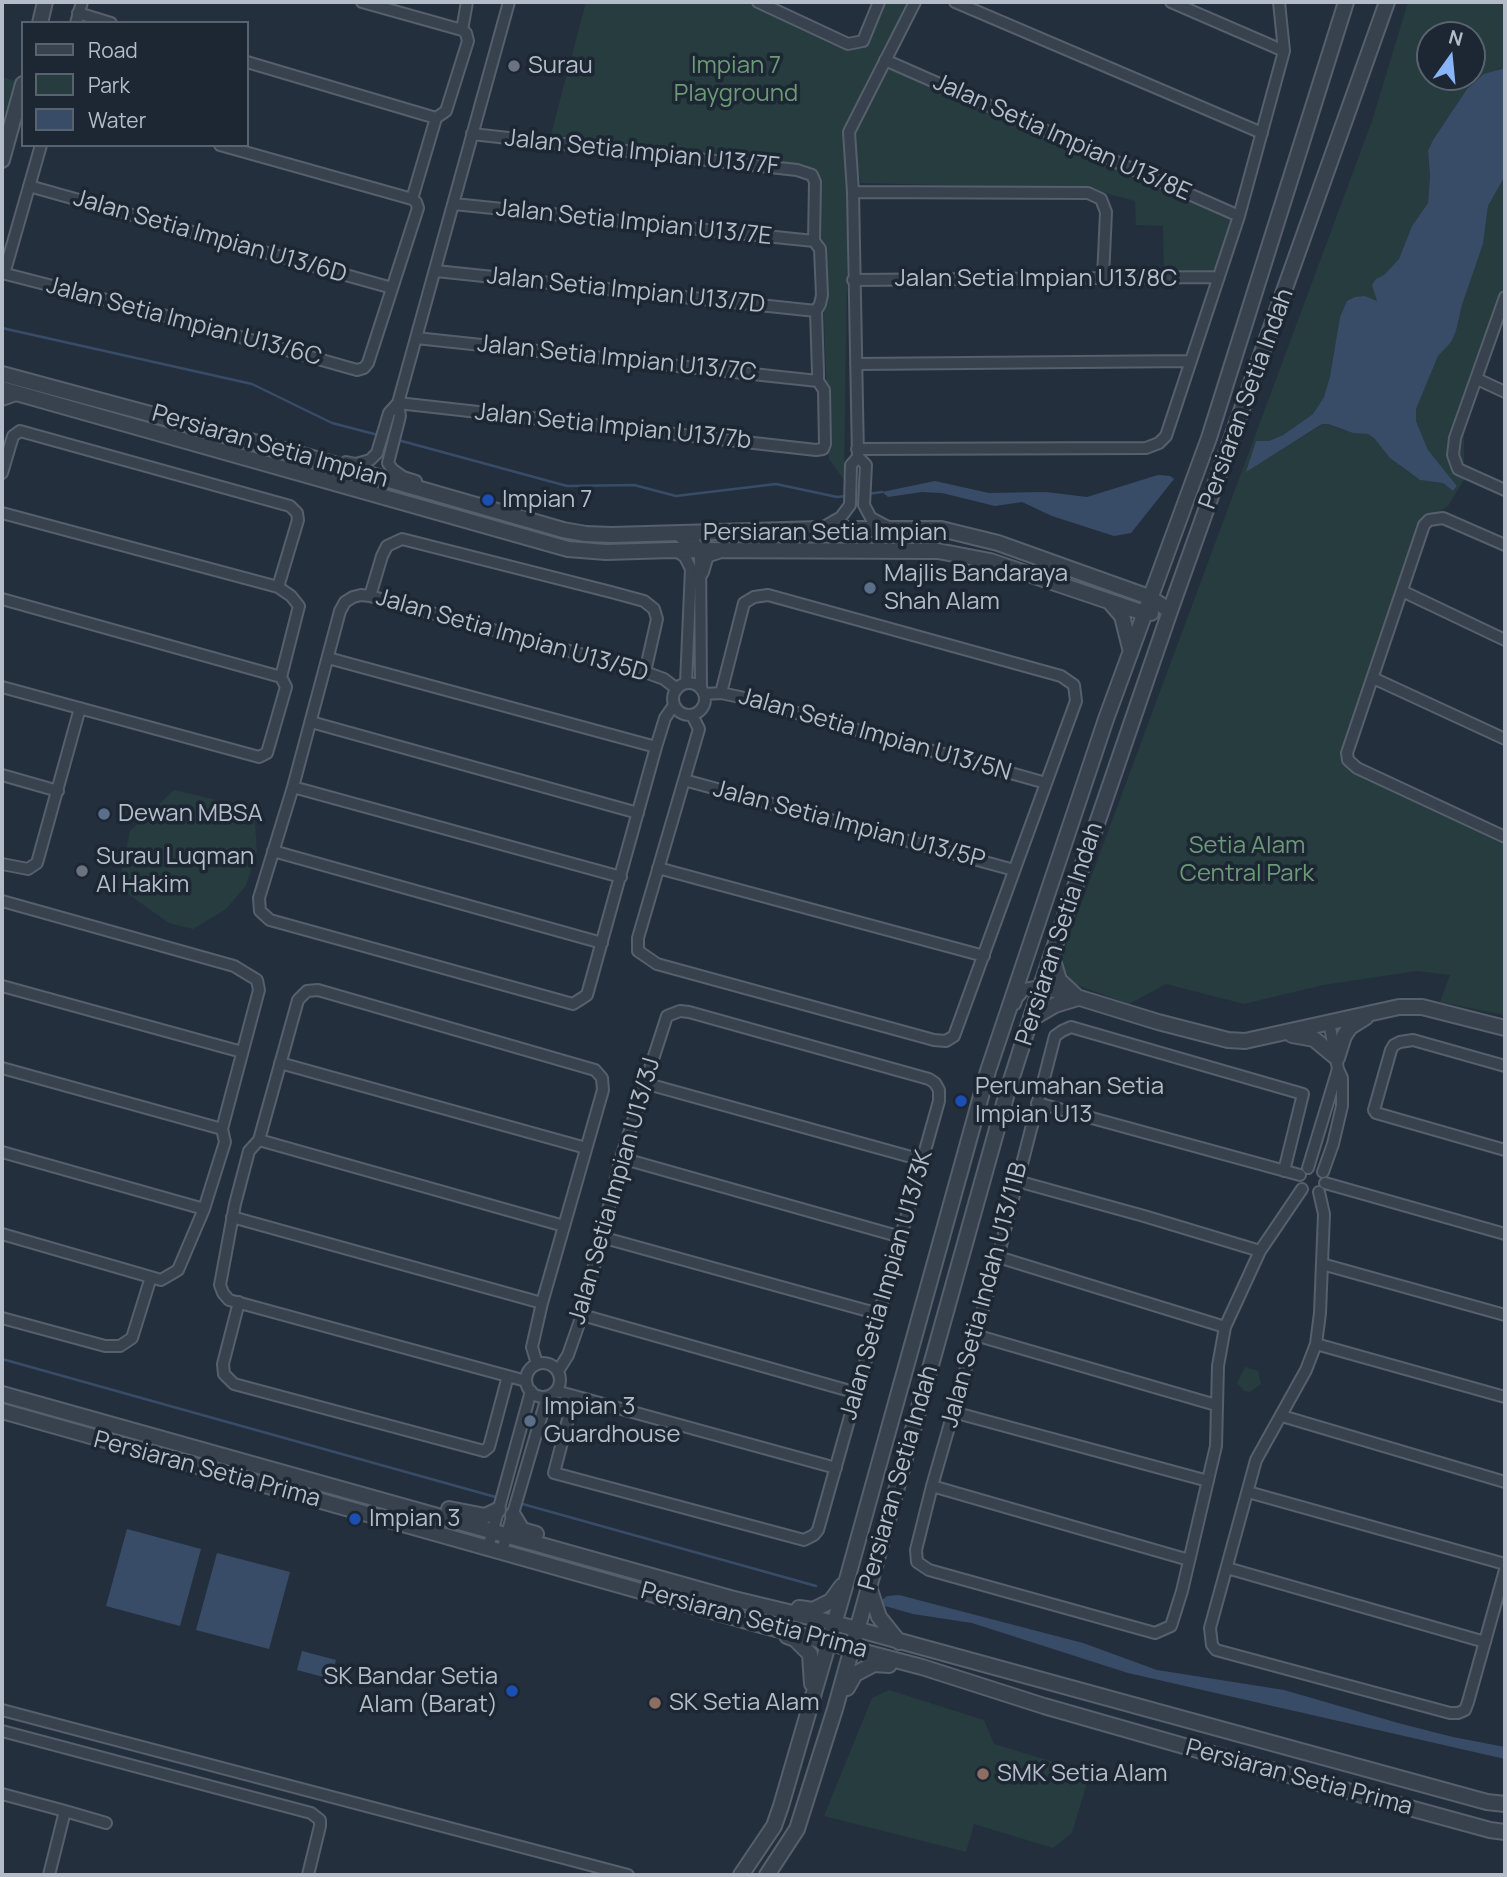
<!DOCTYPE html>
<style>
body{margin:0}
#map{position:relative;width:1507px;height:1877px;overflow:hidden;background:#242f3e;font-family:Manrope,sans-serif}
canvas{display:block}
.frame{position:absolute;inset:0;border:4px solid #b4bcc9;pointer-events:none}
.legend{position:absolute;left:21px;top:21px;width:228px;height:126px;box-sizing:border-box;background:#1d2633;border:2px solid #59626f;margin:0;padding:9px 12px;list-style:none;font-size:21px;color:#b4bcc9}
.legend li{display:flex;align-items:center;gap:14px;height:35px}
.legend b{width:35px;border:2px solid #59626f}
.north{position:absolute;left:1416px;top:21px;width:70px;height:70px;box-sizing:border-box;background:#1d2633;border:2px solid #59626f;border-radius:50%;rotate:15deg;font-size:19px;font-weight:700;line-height:28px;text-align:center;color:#b4bcc9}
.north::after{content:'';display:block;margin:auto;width:24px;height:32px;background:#8ab4f8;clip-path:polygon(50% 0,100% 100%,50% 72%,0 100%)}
</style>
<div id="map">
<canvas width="1507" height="1877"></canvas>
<div class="frame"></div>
<ul class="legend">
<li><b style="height:9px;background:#38414e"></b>Road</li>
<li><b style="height:19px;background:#263c3f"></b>Park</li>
<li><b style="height:19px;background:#394c67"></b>Water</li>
</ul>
<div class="north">N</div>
</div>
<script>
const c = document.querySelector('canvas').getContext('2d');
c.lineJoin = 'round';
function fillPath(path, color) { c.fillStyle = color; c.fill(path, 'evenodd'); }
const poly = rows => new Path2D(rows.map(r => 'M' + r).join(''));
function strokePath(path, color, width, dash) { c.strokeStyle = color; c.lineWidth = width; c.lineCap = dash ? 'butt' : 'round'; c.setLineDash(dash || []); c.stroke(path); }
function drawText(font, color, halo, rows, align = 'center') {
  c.font = font + ' Manrope,sans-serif'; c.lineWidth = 7; c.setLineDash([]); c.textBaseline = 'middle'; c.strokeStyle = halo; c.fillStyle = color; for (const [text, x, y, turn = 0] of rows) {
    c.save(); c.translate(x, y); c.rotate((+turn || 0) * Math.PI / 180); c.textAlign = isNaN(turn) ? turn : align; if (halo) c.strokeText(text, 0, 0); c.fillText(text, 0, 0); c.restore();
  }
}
const green = poly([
 [586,2,755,2,848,44,863,40,879,2,915,2,885,60,1239,216,1219,277,1164,278,1163,226,1136,225,1135,201,1090,189,861,183,849,136,844,480,829,459,819,174,813,169,806,167,550,138],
 [1408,2,1505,2,1505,68,1498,69,1467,89,1433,140,1428,151,1430,176,1428,203,1412,226,1399,259,1384,275,1376,279,1378,302,1365,296,1359,298,1340,317,1330,376,1324,397,1313,414,1283,435,1269,441,1263,461,1323,424,1328,424,1342,430,1368,434,1374,438,1400,466,1410,473,1421,480,1443,483,1453,491,1457,486,1428,450,1416,421,1416,409,1438,356,1456,331,1462,305,1483,244,1488,206,1505,176,1505,283,1464,405,1464,480,1448,506,1428,519,1347,763,1505,840,1505,1015,1440,1002,1450,975,1417,971,1323,985,1244,1004,1166,984,1129,1004,1074,984,1066,974,1061,958,1372,121],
 [1430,35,1472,35,1472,77,1430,77],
 [2,77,16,81,2,131],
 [174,790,254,809,257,852,246,886,226,909,193,929,169,923,118,887,130,831],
 [1245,1367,1258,1371,1261,1384,1250,1392,1244,1391,1237,1383],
 [889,1690,984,1720,994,1744,1090,1773,1072,1833,1053,1848,974,1824,966,1852,824,1816,872,1698]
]);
const water = poly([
 [1505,68,1505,176,1488,206,1483,244,1462,305,1456,331,1451,342,1438,356,1416,409,1416,421,1428,450,1457,486,1453,491,1443,483,1420,480,1390,458,1374,438,1368,434,1353,433,1328,424,1322,424,1246,472,1256,441,1269,441,1283,435,1313,414,1324,397,1330,376,1340,317,1347,301,1355,297,1365,296,1377,301,1372,285,1376,279,1384,275,1399,259,1412,226,1428,203,1430,176,1428,151,1433,140,1467,89,1484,74],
 [1158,475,1170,476,1174,479,1131,533,1114,536,1052,516,1022,502,995,506,942,493,922,492,888,497,882,492,935,481,989,493,1046,492,1087,497],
 [127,1529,201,1549,180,1626,106,1606],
 [217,1553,290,1572,269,1649,196,1630],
 [899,1595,1083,1643,1157,1670,1284,1690,1398,1723,1453,1737,1505,1747,1505,1759,1128,1673,972,1623,913,1614,885,1606,881,1601,887,1596],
 [302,1651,336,1660,331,1679,297,1670]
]);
const stream = poly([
 [2,328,252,384,332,423,378,435],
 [398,440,567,486,634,485,676,496,776,484,837,497,847,496],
 [868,494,882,492],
 [2,1359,499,1498],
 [519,1503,816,1586]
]);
const minor = poly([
 [362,2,462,30],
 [758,2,848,44,863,41,879,2],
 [955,2,1262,133],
 [1171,2,1284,51],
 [78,13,111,23],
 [76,23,82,2],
 [885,60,1239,216],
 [247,62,436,118],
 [220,145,412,199],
 [29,186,392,288],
 [853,192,1088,193,1101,199,1106,212,1103,278],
 [454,204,814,241],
 [436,271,816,311],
 [2,273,134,307,357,370,364,368,368,363,418,208,416,202,412,199,436,118,446,111,468,41,466,33,462,30,467,2],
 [4,274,41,145],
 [853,280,1219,277],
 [1505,297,1455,438,1453,455,1458,469,1505,490],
 [416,338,818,381],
 [856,364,1191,361],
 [1477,379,1505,392],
 [2,400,19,394],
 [398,403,816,450,823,449,825,444,824,390,818,381,818,372,816,311,820,304,822,295,820,249,814,241,815,182,812,175,797,170,472,134],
 [857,449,1146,448,1159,443,1166,436,1239,216,1284,51,1279,2],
 [858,457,866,465,864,505,871,518,890,528],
 [346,462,356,464,370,460,377,453,389,413,398,403],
 [2,473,13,436,20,431,290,506,297,513,298,520,278,587],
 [416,481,403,477,392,469,388,463,400,416,398,403,509,2],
 [2,513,278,587,291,596,299,606,281,677],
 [820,529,841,517,850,505,851,465,858,457,853,192,849,132,915,2],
 [681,538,692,539,700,550,701,689],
 [1505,545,1443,518,1429,520,1424,525,1347,753,1348,760,1357,768,1505,837],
 [675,550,685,557,691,569,686,683],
 [1402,591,1505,640],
 [370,596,382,556,387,546,402,539,611,592,644,601,654,609,657,619,645,672],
 [2,599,281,677],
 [328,658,656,747],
 [1373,678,1505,739],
 '673 699a16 16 0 1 1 32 0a16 16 0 1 1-32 0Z',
 [2,687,259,757,267,753,286,687,281,677],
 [704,694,721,693,740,697,1046,783],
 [674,705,665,718,656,747,587,995,573,1004,270,920,260,911,259,898,293,787,340,611,345,602,353,597,361,595,370,596,645,672,664,679,677,689],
 [692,715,699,729,638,938,638,951,657,964,934,1040,946,1041,954,1036,1076,701,1074,685,1061,676,768,595,754,597,744,603,721,693],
 [311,722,638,813],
 [2,775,58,791],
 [684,780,1014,870],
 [293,787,621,877],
 [273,851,602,943],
 [2,864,28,869,37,863,80,708],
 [658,868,984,956],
 [2,901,234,966,257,980,259,990,222,1129,225,1142,204,1209,178,1270,161,1280,2,1234],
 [2,986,242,1052],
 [1015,1004,1017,998,1025,989,1041,986],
 [280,1063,586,1148],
 [1505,1066,1413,1040,1400,1042,1394,1045,1391,1050,1374,1110,1376,1113,1505,1150],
 [2,1068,222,1129],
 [644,1083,922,1160],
 [1037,1103,1300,1175],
 [259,1140,564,1226],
 [2,1152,204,1209],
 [621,1158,901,1237],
 [1308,1168,1338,1069],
 [1284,1171,1303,1094,1071,1027,1062,1031,1055,1036,998,1257,932,1486,916,1550,917,1562,929,1570,1155,1633,1171,1626,1182,1591,1216,1446,1218,1366,1225,1327,1260,1251,1302,1189],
 [1323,1172,1333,1144,1342,1106,1342,1078,1338,1069,1329,1022],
 [1017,1181,1144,1216,1260,1251],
 [1325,1183,1505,1234],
 [1319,1192,1324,1214,1320,1313,1316,1344,1306,1370,1256,1460,1210,1628,1212,1645,1216,1650,1450,1713,1458,1713,1465,1710,1468,1702,1505,1570],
 [232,1217,542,1303],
 [601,1237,879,1314],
 [998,1257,1225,1327],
 [1322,1264,1505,1315],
 [239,1302,223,1364,224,1374,234,1384,484,1451,489,1447,508,1376],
 [582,1315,857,1393],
 [2,1318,105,1346,120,1346,132,1338,151,1277],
 [975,1335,1216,1405],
 [1316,1344,1505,1397],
 '526 1380a17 17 0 1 1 34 0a17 17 0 1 1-34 0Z',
 [558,1371,568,1355,582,1315,621,1158,667,1016,680,1011,689,1012,929,1079,935,1083,939,1090,939,1101,818,1530,814,1535,804,1540,554,1473,574,1396],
 [526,1381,229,1300,223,1293,220,1285,235,1204,249,1151,259,1140,298,1000,307,991,318,990,595,1070,602,1078,603,1090,542,1303,532,1347,537,1364],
 [556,1391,836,1468],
 [953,1412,1208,1481],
 [1282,1416,1505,1482],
 [932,1486,1189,1560],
 [1248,1492,1505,1564],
 [488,1548,531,1391],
 [502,1551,547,1397],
 [1227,1568,1485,1642],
 [2,1710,628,1875],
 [2,1731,311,1813,320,1820,320,1826,308,1875],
 [2,1794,65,1811,49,1875],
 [65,1811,106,1823]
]);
const tertiary = poly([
 [40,23,45,2],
 [2,160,23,84],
 [2,374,302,455,563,530,586,534,612,535,820,529,941,529,998,543,1149,597,1170,611],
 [2,389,568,549,606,552,672,550,938,551,990,561,1144,613,1151,613],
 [701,572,706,555,718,551],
 [1109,601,1122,616,1130,648],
 [1052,957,1059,980,1075,995],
 [1041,986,1158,1022,1228,1040,1245,1041,1399,1007,1422,1007,1505,1028],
 [1031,1019,1055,1005,1078,998],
 [1292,1035,1314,1039,1337,1058,1344,1036,1350,1027,1366,1017],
 [2,1394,730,1598,834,1623,1487,1802,1505,1804],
 [2,1411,761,1625,922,1667,1044,1706,1205,1752,1490,1830,1505,1832],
 [449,1509,485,1516,498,1510],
 [513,1515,522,1530,536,1534],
 [869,1587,879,1617,899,1642],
 [799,1608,813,1610,831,1601,842,1586],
 [787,1636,795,1639,810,1654,812,1684],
 [847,1688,855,1674,874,1664,889,1665],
 [741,1875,774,1826,781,1806,848,1576,988,1071,1106,719,1209,438,1346,2],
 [767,1875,797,1829,835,1709,1007,1093,1041,986,1170,611,1387,2]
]);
const markers = [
 [514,66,7,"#6b7280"],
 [488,500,7,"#1a4fb4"],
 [870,588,7,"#5c6f8a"],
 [104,814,7,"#5c6f8a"],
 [82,871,7,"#6b7280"],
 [961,1101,7,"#1a4fb4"],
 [530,1421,7,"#5c6f8a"],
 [355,1519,7,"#1a4fb4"],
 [512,1691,7,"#1a4fb4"],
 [655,1703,7,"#8d6e63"],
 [983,1774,7,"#8d6e63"]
];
const poiNames = [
 ["Surau",528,66],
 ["Impian 7",502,500],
 ["Majlis Bandaraya",884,574],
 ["Shah Alam",884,602],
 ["Dewan MBSA",118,814],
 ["Surau Luqman",96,857],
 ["Al Hakim",96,885],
 ["Perumahan Setia",975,1087],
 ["Impian U13",975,1115],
 ["Impian 3",544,1407],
 ["Guardhouse",544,1435],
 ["Impian 3",369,1519],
 ["SK Bandar Setia",498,1677,"right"],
 ["Alam (Barat)",498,1705,"right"],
 ["SK Setia Alam",669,1703],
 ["SMK Setia Alam",997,1774]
];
const parkNames = [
 ["Impian 7",736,66],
 ["Playground",736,94],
 ["Setia Alam",1247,846],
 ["Central Park",1247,874]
];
const streetNames = [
 ["Jalan Setia Impian U13/8E",1062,138,24],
 ["Jalan Setia Impian U13/7F",642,153,6],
 ["Jalan Setia Impian U13/7E",634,223,6],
 ["Jalan Setia Impian U13/6D",210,237,16],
 ["Jalan Setia Impian U13/8C",1036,279],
 ["Jalan Setia Impian U13/7D",626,291,6],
 ["Jalan Setia Impian U13/6C",184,322,15],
 ["Jalan Setia Impian U13/7C",617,359,6],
 ["Persiaran Setia Indah",1247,399,-70],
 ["Jalan Setia Impian U13/7b",613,427,6],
 ["Persiaran Setia Impian",270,447,16],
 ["Persiaran Setia Impian",825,533],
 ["Jalan Setia Impian U13/5D",512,636,16],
 ["Jalan Setia Impian U13/5N",875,735,16],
 ["Jalan Setia Impian U13/5P",849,825,15],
 ["Persiaran Setia Indah",1060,934,-72],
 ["Jalan Setia Impian U13/3J",615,1191,-74],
 ["Jalan Setia Impian U13/3K",887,1285,-74],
 ["Jalan Setia Indah U13/11B",985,1295,-75],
 ["Persiaran Setia Prima",207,1470,15],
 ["Persiaran Setia Indah",899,1478,-74],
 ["Persiaran Setia Prima",754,1621,15],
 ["Persiaran Setia Prima",1299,1778,15]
];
fillPath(green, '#263c3f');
fillPath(water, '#394c67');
strokePath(stream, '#394c67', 2.5);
strokePath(minor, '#565f6c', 14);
strokePath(tertiary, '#565f6c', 18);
strokePath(minor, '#38414e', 10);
strokePath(tertiary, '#38414e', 14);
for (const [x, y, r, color] of markers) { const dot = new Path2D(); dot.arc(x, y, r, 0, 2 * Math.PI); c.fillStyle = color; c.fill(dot); strokePath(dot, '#1d2633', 2.5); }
drawText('24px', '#b4bcc9', '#1d2633', poiNames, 'left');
drawText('24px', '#6b9a76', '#1d2633', parkNames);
drawText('24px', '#b4bcc9', '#1d2633', streetNames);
</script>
